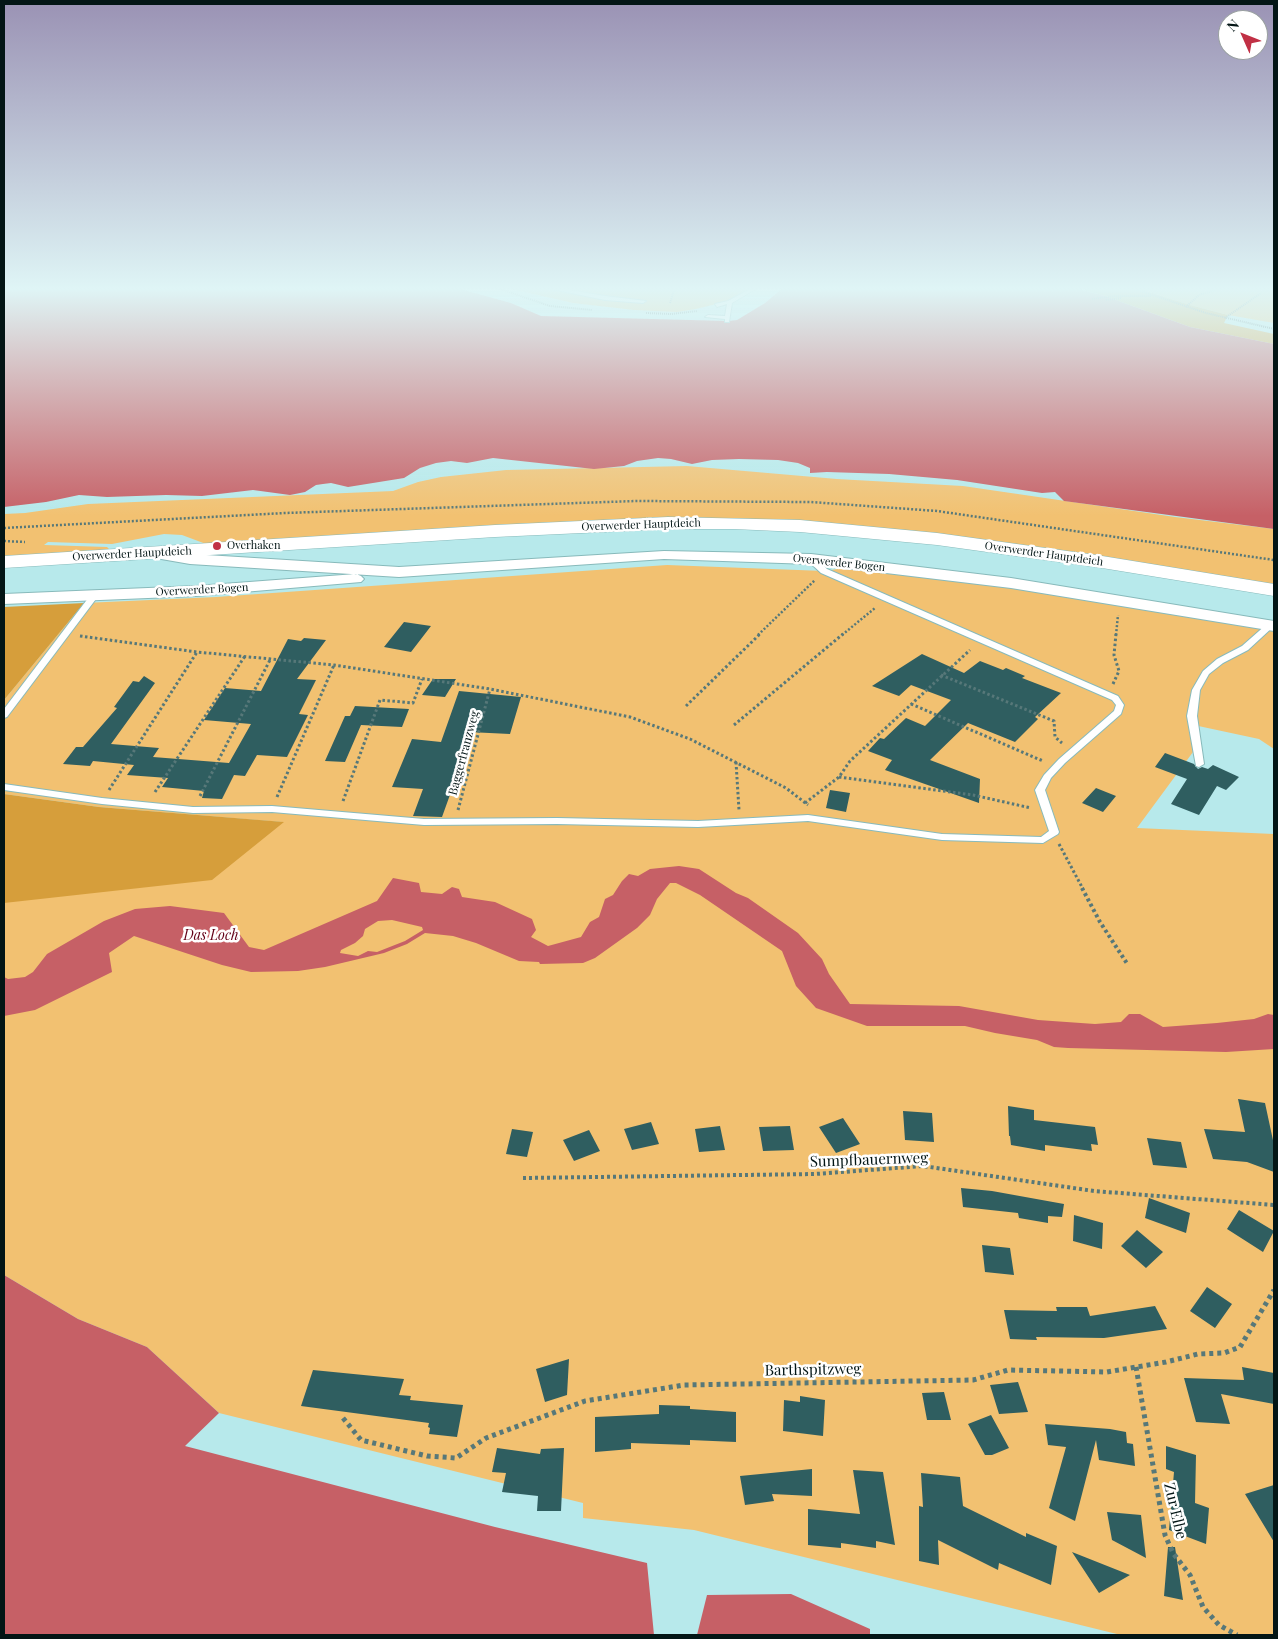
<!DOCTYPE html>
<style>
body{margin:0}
#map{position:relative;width:1278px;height:1639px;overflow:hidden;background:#b7e9eb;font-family:"Playfair Display",serif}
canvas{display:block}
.frame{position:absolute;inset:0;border:5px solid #031515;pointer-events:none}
.north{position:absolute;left:1218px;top:10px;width:50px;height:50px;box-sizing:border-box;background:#fff;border:1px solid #9aa1a1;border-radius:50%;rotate:314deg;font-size:14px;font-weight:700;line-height:20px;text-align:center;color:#031515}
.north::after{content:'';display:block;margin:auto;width:18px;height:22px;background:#c13045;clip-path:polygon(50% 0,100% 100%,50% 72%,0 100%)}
</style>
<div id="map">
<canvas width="1278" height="1639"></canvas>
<div class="frame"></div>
<div class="north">N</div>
</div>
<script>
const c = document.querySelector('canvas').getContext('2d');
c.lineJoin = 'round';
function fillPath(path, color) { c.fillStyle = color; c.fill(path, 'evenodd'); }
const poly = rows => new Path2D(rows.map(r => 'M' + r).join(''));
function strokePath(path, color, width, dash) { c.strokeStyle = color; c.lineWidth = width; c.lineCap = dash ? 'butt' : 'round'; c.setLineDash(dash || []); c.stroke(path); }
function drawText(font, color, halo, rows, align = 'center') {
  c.font = font + ' "Playfair Display",serif'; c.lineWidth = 5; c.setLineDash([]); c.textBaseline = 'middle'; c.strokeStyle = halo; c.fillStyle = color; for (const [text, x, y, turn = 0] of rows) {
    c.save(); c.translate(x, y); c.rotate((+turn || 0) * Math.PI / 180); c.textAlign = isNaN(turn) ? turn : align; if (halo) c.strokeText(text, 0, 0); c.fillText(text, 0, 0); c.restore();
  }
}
const green = poly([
 [503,287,754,287,728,301,696,309,677,312,634,310,573,303],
 [1134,287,1270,287,1274,288,1274,323,1228,315,1190,305],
 [687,466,837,479,963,486,1175,517,1274,529,1274,586,1105,559,819,523,206,544,182,535,164,534,112,544,48,542,44,545,107,547,109,549,101,552,4,558,4,514,25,513,88,504,393,491,418,482,441,477,506,470],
 [667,565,824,571,838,569,840,565,1011,586,1274,629,1274,749,1259,739,1189,724,1193,752,1137,828,1274,834,1274,1635,1121,1635,694,1530,583,1518,583,1503,219,1413,147,1347,78,1319,4,1275,4,820,282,822,99,807,4,794,4,700,84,603,216,597]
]);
const forest = poly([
 [1100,287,1134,287,1190,305,1228,315,1224,323,1274,334,1274,344,1190,327,1105,296,1084,290],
 [84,603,4,700,4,607],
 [4,794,99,807,284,822,212,880,4,903]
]);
const water = poly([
 [4,287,453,287,511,303,541,316,728,321,737,320,765,303,784,287,1071,287,1105,296,1190,327,1274,344,1274,529,1064,501,1055,492,1042,493,957,480,889,474,827,472,810,473,810,468,798,463,778,460,739,459,712,460,692,464,671,459,658,458,637,461,624,466,594,469,493,458,467,463,451,461,436,463,420,468,404,478,348,487,331,483,323,484,316,485,305,492,290,495,253,490,202,496,166,495,107,497,79,495,46,502,4,507],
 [679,866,699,869,736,893,748,898,798,933,822,959,829,974,850,1004,959,1006,1038,1020,1095,1024,1121,1022,1129,1014,1140,1014,1163,1027,1217,1023,1254,1019,1268,1014,1274,1015,1274,1049,1226,1052,1068,1048,1054,1047,1037,1040,995,1033,965,1026,867,1026,816,1008,796,986,782,951,700,895,676,883,670,883,657,899,650,915,637,928,595,958,583,963,540,964,539,962,519,961,476,943,453,936,425,933,407,944,384,953,325,967,298,971,251,972,222,965,134,936,109,953,112,972,35,1010,4,1016,4,977,8,979,25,977,33,972,47,954,104,921,135,909,170,906,224,913,249,947,264,950,377,901,393,878,419,883,421,892,442,894,452,887,459,889,462,897,495,902,532,919,536,930,531,937,548,946,581,937,590,922,599,917,605,899,613,895,622,881,629,874,638,876,650,869],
 [392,920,422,927,423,930,405,941,377,952,368,951,358,956,340,953,341,950,355,943,363,936,365,929,378,921],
 [4,1275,78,1319,147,1347,219,1413,185,1446,495,1527,647,1563,654,1635,4,1635],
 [791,1594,870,1629,870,1635,697,1635,707,1595]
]);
const building = poly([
 [404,622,431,626,411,652,384,647],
 [304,638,326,640,297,679,316,680,299,714,308,715,287,757,257,755,245,776,234,775,222,799,202,798,204,791,162,787,168,778,127,775,134,765,93,761,90,766,63,764,76,747,83,747,117,708,114,707,133,681,139,682,144,676,155,683,111,744,159,748,153,757,229,763,251,724,204,720,225,688,261,691,288,639,301,641],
 [922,654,964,673,980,661,1003,670,1006,668,1025,676,1022,678,1061,693,1035,717,1038,719,1015,742,968,723,930,760,980,779,979,803,885,770,892,760,868,751,880,738,884,739,906,718,925,726,951,700,911,685,899,696,872,686],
 [433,679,456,679,445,697,422,695],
 [459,691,521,697,510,734,469,732,456,766,460,767,442,817,413,816,423,789,392,787,412,739,441,742],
 [355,706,409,709,402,727,361,725,345,762,325,761,345,716,350,716],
 [1165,753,1194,764,1198,769,1202,767,1208,769,1213,765,1239,777,1226,790,1217,786,1199,815,1171,804,1187,779,1155,767],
 [1096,788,1116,796,1103,812,1082,803],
 [830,790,850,793,846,812,826,808],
 [1238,1099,1265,1103,1274,1145,1274,1172,1247,1162,1213,1159,1204,1129,1245,1132],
 [1008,1106,1034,1110,1034,1120,1095,1127,1098,1145,1091,1144,1092,1151,1045,1145,1045,1151,1011,1145,1010,1136,1009,1136],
 [903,1111,932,1113,934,1142,905,1140],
 [843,1118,860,1144,836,1153,819,1127],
 [651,1122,659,1144,632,1150,624,1129],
 [720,1126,725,1150,699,1152,695,1129],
 [790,1126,794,1150,763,1151,759,1127],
 [512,1129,533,1132,527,1157,506,1154],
 [589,1130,600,1151,574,1161,563,1140],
 [1147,1138,1181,1142,1187,1168,1153,1165],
 [961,1188,992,1191,1064,1204,1062,1217,1048,1216,1048,1223,1019,1218,1018,1213,963,1207],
 [1149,1198,1190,1213,1186,1233,1145,1218],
 [1239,1210,1274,1231,1263,1252,1227,1229],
 [1074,1215,1103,1223,1102,1249,1073,1241],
 [1137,1230,1163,1252,1146,1268,1121,1246],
 [982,1245,1010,1248,1014,1275,985,1272],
 [1207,1287,1232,1304,1215,1328,1190,1311],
 [1155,1306,1167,1329,1104,1338,1036,1337,1037,1340,1010,1339,1004,1310,1057,1311,1056,1307,1087,1307,1090,1316],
 [569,1359,567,1395,545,1402,536,1369],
 [1242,1367,1274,1373,1274,1404,1221,1394,1230,1424,1196,1422,1184,1378,1244,1380],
 [313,1370,404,1379,399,1395,411,1396,410,1400,463,1405,457,1437,429,1434,430,1428,428,1427,429,1423,301,1406],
 [1018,1382,1028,1412,999,1414,990,1385],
 [944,1392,951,1420,927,1420,922,1393],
 [800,1396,825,1400,823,1436,783,1431,784,1400,800,1402],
 [659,1405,690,1406,690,1409,736,1412,736,1442,690,1440,690,1445,631,1443,631,1449,595,1452,595,1417,659,1414],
 [991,1415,1009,1448,992,1455,985,1455,968,1424],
 [1045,1424,1110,1429,1126,1432,1127,1443,1133,1444,1135,1466,1099,1460,1096,1440,1075,1521,1049,1508,1066,1447,1048,1445],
 [1166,1446,1196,1455,1195,1503,1209,1508,1206,1544,1169,1530,1174,1472,1166,1469],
 [497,1448,540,1454,541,1449,564,1448,561,1511,537,1511,538,1496,502,1492,506,1473,492,1472],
 [812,1469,812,1496,772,1494,774,1501,745,1505,740,1476],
 [853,1470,883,1472,895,1545,876,1541,876,1548,841,1543,841,1548,808,1545,808,1509,860,1514],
 [921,1473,960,1477,963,1506,1026,1537,1026,1533,1057,1546,1051,1585,999,1563,998,1570,938,1540,939,1565,919,1561,919,1506,923,1507],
 [1274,1485,1274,1542,1245,1494],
 [1107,1512,1141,1515,1146,1558,1112,1540],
 [1168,1547,1175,1547,1183,1600,1164,1596],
 [1072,1552,1130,1575,1099,1593]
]);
const pathFar4 = poly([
 [494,287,550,306,592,310],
 [1129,287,1206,313,1274,329],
 [1092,299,1115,296,1151,296],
 [1106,300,1121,298],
 [670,303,675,287],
 [1186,307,1199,295,1225,287],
 [646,313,671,314,697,311],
 [1225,318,1261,293]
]);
const pathFar3 = poly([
 [4,528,285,513,636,501,811,502,937,511,1274,560],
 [4,541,25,542],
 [758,635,815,580],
 [842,635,875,608],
 [1116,635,1118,615]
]);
const pathFar2 = poly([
 [80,636,197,652,334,665,490,689,630,717,690,739,786,788,808,805],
 [941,675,1054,721,1055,737,1062,743],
 [1113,684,1119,671,1114,655,1116,634],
 [911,704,1043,761],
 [686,706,760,634],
 [734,725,843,634],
 [736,762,739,810],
 [839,777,973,795,1031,808],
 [109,790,197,652],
 [155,792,245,656],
 [200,796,271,658],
 [277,797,334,665],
 [343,801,380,700,413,703,422,679],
 [805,803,839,777,850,761,970,650],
 [458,810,490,689],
 [1059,844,1083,889]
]);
const pathFar1 = poly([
 [1082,888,1100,922,1128,965],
 [523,1178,815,1174,923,1166,1094,1191,1274,1205]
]);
const path = poly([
 [1136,1367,1165,1535,1173,1553,1190,1575,1203,1607,1219,1625,1237,1635],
 [343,1418,361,1440,427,1456,456,1458,486,1438,585,1401,684,1385,973,1380,1008,1370,1107,1372,1166,1362,1198,1354,1224,1353,1240,1347,1274,1290]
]);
const lane = poly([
 [542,287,551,287,605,296,646,301,643,303,605,300,542,287],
 [754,287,759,287,732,303,729,322,725,322,725,319,705,317,708,315,725,316,727,304,717,307,715,304,728,301,754,287],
 [808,557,814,557,827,569,1118,696,1124,705,1121,714,1065,763,1051,778,1045,790,1059,832,1058,834,1043,843,942,840,808,821,698,827,557,824,424,825,272,812,193,813,102,804,4,790,4,784,102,798,193,807,272,806,424,819,557,818,698,821,808,815,942,834,1041,837,1049,831,1035,790,1044,775,1059,759,1114,711,1116,705,1112,700,821,573,808,561,808,557],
 [92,593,95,593,99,595,7,717,4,718,4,709,92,593],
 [1267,624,1273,624,1274,626,1248,650,1223,663,1209,674,1200,690,1197,716,1204,764,1199,767,1196,766,1187,716,1192,690,1203,671,1217,659,1242,646,1267,624]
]);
const street = poly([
 [149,549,190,554,399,567,664,551,811,554,1011,578,1274,621,1274,631,1011,588,811,564,664,559,399,577,190,564,144,556,142,553,144,550,149,549],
 [356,574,361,576,364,579,361,582,196,596,4,604,4,594,196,586,356,574]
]);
const secondary = poly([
 [668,517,800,520,937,533,1096,555,1274,584,1274,596,1096,567,937,545,800,532,734,529,668,529,495,537,4,568,4,556,495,525,668,517]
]);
const markers = [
 [217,546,5,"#c13045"]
];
const farStreetnames = [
 ["Overwerder Hauptdeich",641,525,-2],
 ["Overwerder Hauptdeich",132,554,-3],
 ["Overwerder Hauptdeich",1044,554,8],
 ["Overwerder Bogen",839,563,6],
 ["Overwerder Bogen",202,590,-3]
];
const farPoinames = [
 ["Overhaken",227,546]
];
const streetNames = [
 ["Baggerfranzweg",464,753,-75]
];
const waterNames = [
 ["Das Loch",211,936]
];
const nearStreetnames = [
 ["Sumpfbauernweg",869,1160,-2],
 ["Barthspitzweg",813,1370,-1],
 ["Zur Elbe",1175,1511,77]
];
fillPath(green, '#f2c171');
fillPath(forest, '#d69e3b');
fillPath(water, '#c66066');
fillPath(building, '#2f5e60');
strokePath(lane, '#88babb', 2);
strokePath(street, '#88babb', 2);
strokePath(secondary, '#88babb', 1);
strokePath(pathFar4, '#577879', 2, [1, 1]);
strokePath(pathFar3, '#577879', 2.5, [2, 2]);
strokePath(pathFar2, '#577879', 3, [2.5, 2.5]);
strokePath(pathFar1, '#577879', 4, [3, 3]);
strokePath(path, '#577879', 5, [4, 4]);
fillPath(lane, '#fff');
fillPath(street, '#fff');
fillPath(secondary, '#fff');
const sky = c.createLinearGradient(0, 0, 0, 516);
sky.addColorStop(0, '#9a92b4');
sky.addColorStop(0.56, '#dff5f6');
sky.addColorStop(1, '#dff5f600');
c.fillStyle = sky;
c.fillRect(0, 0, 1278, 516);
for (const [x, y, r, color] of markers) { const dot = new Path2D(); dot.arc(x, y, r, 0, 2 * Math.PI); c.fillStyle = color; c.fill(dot); strokePath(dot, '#fff', 2); }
drawText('11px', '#031515', '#fff', farStreetnames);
drawText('11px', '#031515', '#fff', farPoinames, 'left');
drawText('12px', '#031515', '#fff', streetNames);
drawText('italic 14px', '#630017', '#fff', waterNames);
drawText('15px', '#031515', '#fff', nearStreetnames);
</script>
